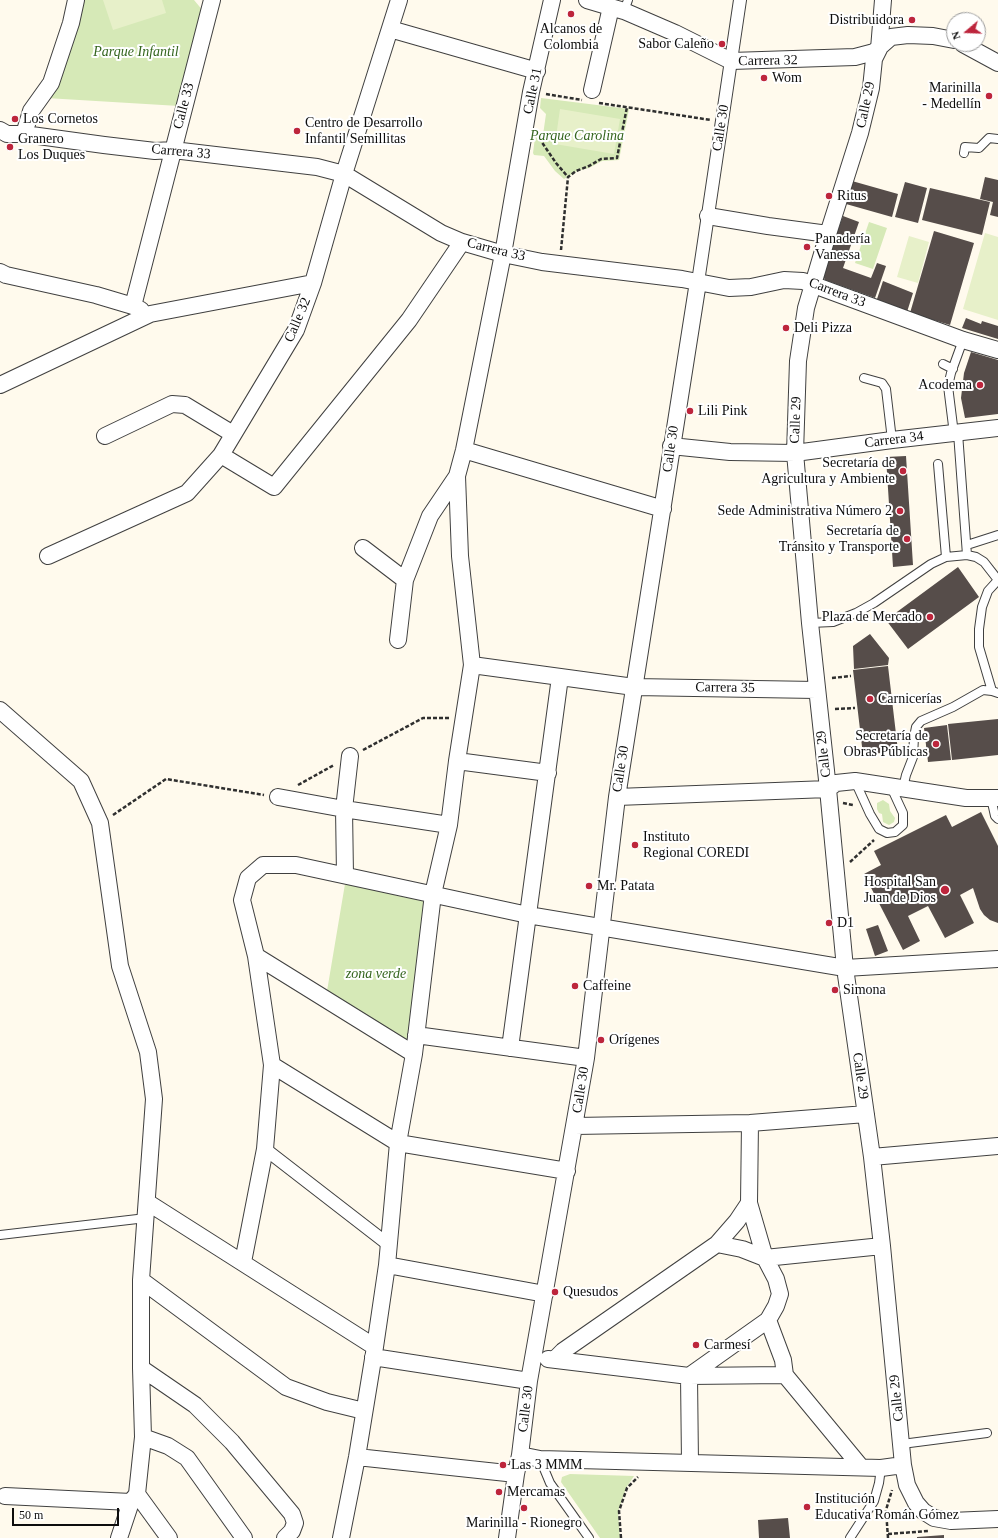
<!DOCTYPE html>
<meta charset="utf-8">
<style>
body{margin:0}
#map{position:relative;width:998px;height:1538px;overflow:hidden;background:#fffaed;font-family:Georgia,serif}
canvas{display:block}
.north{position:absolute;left:946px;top:12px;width:40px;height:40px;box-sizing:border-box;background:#fff;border:1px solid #9e9e9e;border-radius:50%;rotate:251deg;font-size:11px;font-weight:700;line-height:16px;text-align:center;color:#0d0d0d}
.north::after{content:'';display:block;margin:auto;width:14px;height:18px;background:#bd253c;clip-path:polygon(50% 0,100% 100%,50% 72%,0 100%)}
.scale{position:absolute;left:12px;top:1508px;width:107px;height:18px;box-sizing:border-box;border:2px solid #0d0d0d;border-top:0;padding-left:5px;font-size:12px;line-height:14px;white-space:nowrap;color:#0d0d0d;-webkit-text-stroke:3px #fff;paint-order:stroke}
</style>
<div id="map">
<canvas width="998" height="1538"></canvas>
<div class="north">N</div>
<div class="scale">50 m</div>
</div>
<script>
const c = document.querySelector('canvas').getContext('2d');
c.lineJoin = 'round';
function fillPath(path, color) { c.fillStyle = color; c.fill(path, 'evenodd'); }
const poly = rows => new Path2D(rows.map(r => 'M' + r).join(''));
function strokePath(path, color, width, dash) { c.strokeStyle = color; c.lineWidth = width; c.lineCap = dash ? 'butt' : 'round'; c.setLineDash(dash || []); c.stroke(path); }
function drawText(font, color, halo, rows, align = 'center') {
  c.font = font + ' Georgia,serif'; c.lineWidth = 4; c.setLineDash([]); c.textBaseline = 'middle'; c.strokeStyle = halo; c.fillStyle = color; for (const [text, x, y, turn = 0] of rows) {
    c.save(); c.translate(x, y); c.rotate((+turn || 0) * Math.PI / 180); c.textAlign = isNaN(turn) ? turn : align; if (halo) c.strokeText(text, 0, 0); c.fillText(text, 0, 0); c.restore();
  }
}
const green = poly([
 [83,0,194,0,204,12,179,106,46,98],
 [541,98,629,109,619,160,602,161,589,168,577,171,564,179,555,171,544,156,534,155,533,153,536,130,543,135,546,114,540,108],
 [869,222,887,228,873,269,855,263],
 [883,800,889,804,890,811,895,818,894,822,889,825,883,822,882,814,879,813,877,809,877,803],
 [346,878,430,895,413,1050,326,997],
 [570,1474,634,1476,626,1488,618,1512,620,1538,600,1538,561,1482,562,1477]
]);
const pitch = poly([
 [103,0,162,0,166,13,113,30],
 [560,109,620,119,614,154,555,144],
 [985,233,998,237,998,320,963,309],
 [909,236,929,242,918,283,897,277]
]);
const building = poly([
 [985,177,998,180,998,217,990,215,993,202,980,199],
 [852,181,898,194,892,217,846,204],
 [905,182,927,188,918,223,895,217],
 [930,188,990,202,982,235,922,220],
 [843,216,859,222,843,268,871,278,877,263,886,266,875,298,825,280,822,274],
 [934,231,974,243,950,325,910,313],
 [883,281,913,293,907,312,876,302],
 [966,318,981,324,982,321,998,326,998,339,962,328],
 [971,352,998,360,998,414,965,418,961,398,964,373],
 [906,456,913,565,893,567,886,457],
 [958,567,979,597,908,649,886,620],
 [870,634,889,658,888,665,854,669,853,646],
 [888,666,898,751,863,755,853,670],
 [998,719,998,755,952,760,948,724],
 [947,725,951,760,928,762,924,728],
 [981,812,998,846,998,923,990,920,984,915,980,909,973,888,960,895,974,923,945,938,928,906,908,916,920,941,903,950,864,874,881,865,874,851,946,815,952,827],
 [878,925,888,951,875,956,866,929],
 [788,1518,790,1538,759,1538,758,1520],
 [944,1535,944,1538,917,1538,917,1537]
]);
const path = poly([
 [546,94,582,100],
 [599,103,711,120],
 [539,138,556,163,568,177],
 [561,250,568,177,576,171,589,166,601,159,617,158,627,107],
 [832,678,851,676],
 [835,709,855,708],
 [363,750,423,718,450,718],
 [298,785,334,765],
 [843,803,853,805],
 [113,815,166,779,264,795],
 [850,862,874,840],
 [888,1534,928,1531],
 [621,1538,619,1511,627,1488,638,1477],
 [888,1538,886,1510,892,1490]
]);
const service = poly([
 [624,11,628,0],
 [964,153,965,147,979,148,989,138,998,139],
 [943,364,953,369],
 [864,378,882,383,886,389,892,440],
 [958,433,967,555],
 [954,434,948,386,951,373,963,340],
 [938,464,946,557],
 [967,545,998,535],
 [810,623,833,622,856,613,874,603,931,564,946,557,967,555,976,557,984,562,998,580],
 [992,691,979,647,979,629,982,607,988,591,998,580],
 [855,781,870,814,879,829,887,833,895,832,903,825,903,813,891,787],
 [903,788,906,775,913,757,914,737,916,727,921,721,953,707,983,690,992,691,998,693],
 [991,798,995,816,998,819],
 [0,1235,146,1218],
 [902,1444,987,1433],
 [540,1459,550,1483,589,1538],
 [850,1538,874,1501,879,1483,881,1468]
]);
const pedestrian = poly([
 [698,282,740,0],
 [265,1149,389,1245]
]);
const minor = poly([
 [587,0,624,11,675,33,731,61,855,57,874,52,891,37,908,35,933,36,954,40],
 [883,0,879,49,874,59,871,88,860,133,828,234,806,308,798,361,795,453,810,623,828,789,845,968,872,1157,882,1246,903,1465,907,1485,916,1503,923,1511,934,1518,951,1521,998,1519],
 [390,29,537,71],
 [963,44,998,63],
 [592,90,611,7],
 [0,130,7,134,24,134,104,145,155,151,173,150,317,167,344,174,441,233,462,242,503,254,542,262,682,279,729,288,751,287,784,280,803,281,963,340,998,350],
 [24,134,31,111,51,83,71,23,76,0],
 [708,216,768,226,828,234],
 [0,272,6,275,96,295,133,306,141,310],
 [133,306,212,0],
 [0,385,150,314,313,283],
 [105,436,172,404,185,405,233,434],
 [671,446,730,452,795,453,892,440,998,428],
 [464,450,663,509],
 [221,455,274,487,409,320,462,242],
 [363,548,405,580],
 [48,556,187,493,221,455,296,330,313,283,344,174,399,0],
 [398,640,405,580,430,516,457,476],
 [472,665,634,687,816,690],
 [0,710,81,781,100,823,120,966,148,1052,154,1099,141,1280,141,1368,143,1437,137,1494,131,1502,119,1538],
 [457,761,548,773],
 [278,797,344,809,449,825],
 [617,797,828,789,836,783,855,781,966,798,998,798],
 [345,875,344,809,350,756],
 [256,956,414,1054],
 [416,1035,586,1058],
 [510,1048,560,677],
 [272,1065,398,1143,567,1171],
 [575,1126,750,1123,866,1114],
 [872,1157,998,1146],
 [147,1202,375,1347],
 [717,1244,742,1249,765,1258,882,1246],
 [243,1262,265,1149,272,1065,256,956,242,900,248,878,263,865,296,865,528,915,845,968,998,959],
 [387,1265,545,1294],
 [141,1280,286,1387,327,1402,364,1411],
 [373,1357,529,1381],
 [548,1359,689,1376,785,1375,783,1360,768,1320],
 [555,1359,563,1351,717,1244,737,1221,749,1203,750,1123],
 [141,1368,195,1405,232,1442,292,1514,295,1523,292,1531,285,1538],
 [785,1375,861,1467],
 [143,1437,168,1446,187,1458,244,1538],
 [520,1455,540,1459,881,1468,903,1465],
 [357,1457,516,1474],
 [690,1463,689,1376,768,1320,776,1306,780,1294,776,1279,765,1258,749,1203],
 [137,1494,169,1538],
 [5,1496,131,1502],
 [341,1538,357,1457,375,1347,387,1265,398,1143,414,1054,433,894,449,825,457,761,472,665,460,556,457,476,464,450,503,254,531,92,552,0],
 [507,1538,516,1474,520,1455,529,1381,586,1058,617,797,698,282]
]);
const markers = [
 [571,14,4,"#bd253c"],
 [912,20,4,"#bd253c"],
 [722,44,4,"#bd253c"],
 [764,78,4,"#bd253c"],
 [989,96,4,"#bd253c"],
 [15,119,4,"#bd253c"],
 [297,131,4,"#bd253c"],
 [10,147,4,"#bd253c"],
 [829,196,4,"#bd253c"],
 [807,247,4,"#bd253c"],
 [786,328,4,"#bd253c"],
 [980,385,4,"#bd253c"],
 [690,411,4,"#bd253c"],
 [903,471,4,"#bd253c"],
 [900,511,4,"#bd253c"],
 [907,539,4,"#bd253c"],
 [930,617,4,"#bd253c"],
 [870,699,4,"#bd253c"],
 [936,744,4,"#bd253c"],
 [635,845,4,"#bd253c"],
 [589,886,4,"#bd253c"],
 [945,890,5,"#bd253c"],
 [829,923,4,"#bd253c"],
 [575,986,4,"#bd253c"],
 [835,990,4,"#bd253c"],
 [601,1040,4,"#bd253c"],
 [555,1292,4,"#bd253c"],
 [696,1345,4,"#bd253c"],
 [503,1465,4,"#bd253c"],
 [499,1492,4,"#bd253c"],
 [807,1507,4,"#bd253c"],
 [524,1508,4,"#bd253c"]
];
const poiNames = [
 ["Distribuidora",904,20,"right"],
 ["Alcanos de",571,29,"center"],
 ["Colombia",571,45,"center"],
 ["Sabor Caleño",714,44,"right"],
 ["Wom",772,78],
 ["Marinilla",981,88,"right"],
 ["- Medellín",981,104,"right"],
 ["Los Cornetos",23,119],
 ["Centro de Desarrollo",305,123],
 ["Infantil Semillitas",305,139],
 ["Granero",18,139],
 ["Los Duques",18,155],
 ["Ritus",837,196],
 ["Panadería",815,239],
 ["Vanessa",815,255],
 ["Deli Pizza",794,328],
 ["Acodema",972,385,"right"],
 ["Lili Pink",698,411],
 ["Secretaría de",895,463,"right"],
 ["Agricultura y Ambiente",895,479,"right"],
 ["Sede Administrativa Número 2",892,511,"right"],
 ["Secretaría de",899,531,"right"],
 ["Tránsito y Transporte",899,547,"right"],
 ["Plaza de Mercado",922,617,"right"],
 ["Carnicerías",878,699],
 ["Secretaría de",928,736,"right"],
 ["Obras Públicas",928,752,"right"],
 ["Instituto",643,837],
 ["Regional COREDI",643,853],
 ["Hospital San",936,882,"right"],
 ["Juan de Dios",936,898,"right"],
 ["Mr. Patata",597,886],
 ["D1",837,923],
 ["Caffeine",583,986],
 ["Simona",843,990],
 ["Orígenes",609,1040],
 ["Quesudos",563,1292],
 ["Carmesí",704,1345],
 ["Las 3 MMM",511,1465],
 ["Mercamas",507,1492],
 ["Institución",815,1499],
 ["Educativa Román Gómez",815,1515],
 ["Marinilla - Rionegro",524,1523,"center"]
];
const parkNames = [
 ["Parque Infantil",136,52],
 ["Parque Carolina",577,136],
 ["zona verde",376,974]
];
const streetNames = [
 ["Carrera 32",768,61,-1],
 ["Calle 31",533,91,-78],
 ["Calle 29",866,105,-78],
 ["Calle 33",184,106,-75],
 ["Calle 30",721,128,-81],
 ["Carrera 33",181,152,5],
 ["Carrera 33",496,250,14],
 ["Carrera 33",837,293,21],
 ["Calle 32",298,320,-67],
 ["Calle 29",796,420,-88],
 ["Carrera 34",894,440,-7],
 ["Calle 30",671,449,-82],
 ["Carrera 35",725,688,1],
 ["Calle 29",824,754,-97],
 ["Calle 30",621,769,-81],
 ["Calle 29",860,1076,82],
 ["Calle 30",581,1090,-81],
 ["Calle 29",897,1398,-96],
 ["Calle 30",526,1409,-83]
];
fillPath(green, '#d6e9b7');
fillPath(pitch, '#e7f0c9');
fillPath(building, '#564d4a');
strokePath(service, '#404040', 10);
strokePath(pedestrian, '#404040', 14);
strokePath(minor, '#404040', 18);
strokePath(path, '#2f2f2f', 2.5, [4, 2]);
strokePath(service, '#fff', 8);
strokePath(pedestrian, '#fff', 12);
strokePath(minor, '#fff', 16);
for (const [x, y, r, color] of markers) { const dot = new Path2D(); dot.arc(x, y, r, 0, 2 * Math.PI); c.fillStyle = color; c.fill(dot); strokePath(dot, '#fff', 1.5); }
drawText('14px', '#0d0d0d', '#fff', poiNames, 'left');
drawText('italic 14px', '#34651e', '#fff', parkNames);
drawText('14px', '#0d0d0d', '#fff', streetNames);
</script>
